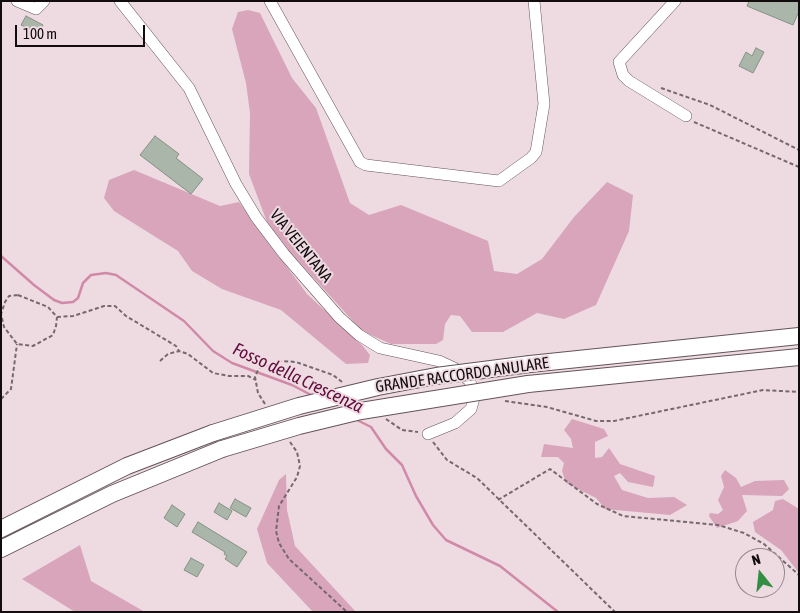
<!DOCTYPE html>
<style>
body{margin:0}
#map{position:relative;width:800px;height:613px;overflow:hidden;background:#eedbe2;font-family:"Asap Condensed",sans-serif}
canvas{display:block}
.frame{position:absolute;inset:0;border:2px solid #120c0e;pointer-events:none}
.north{position:absolute;left:735px;top:548px;width:50px;height:50px;box-sizing:border-box;background:#eedbe2;border:1px solid #96888d;border-radius:50%;rotate:344deg;font-size:14px;font-weight:700;line-height:20px;text-align:center;color:#120c0e}
.north::after{content:'';display:block;margin:auto;width:18px;height:22px;background:#328e40;clip-path:polygon(50% 0,100% 100%,50% 72%,0 100%)}
.scale{position:absolute;left:15px;top:25px;width:130px;height:22px;box-sizing:border-box;border:2px solid #120c0e;border-top:0;padding-left:6px;font-size:15px;line-height:18px;white-space:nowrap;color:#120c0e;-webkit-text-stroke:4px #eedbe2;paint-order:stroke}
</style>
<div id="map">
<canvas width="800" height="613"></canvas>
<div class="frame"></div>
<div class="north">N</div>
<div class="scale">100 m</div>
</div>
<script>
const c = document.querySelector('canvas').getContext('2d');
c.lineJoin = 'round';
function fillPath(path, color) { c.fillStyle = color; c.fill(path, 'evenodd'); }
const poly = rows => new Path2D(rows.map(r => 'M' + r).join(''));
function strokePath(path, color, width, dash) { c.strokeStyle = color; c.lineWidth = width; c.lineCap = dash ? 'butt' : 'round'; c.setLineDash(dash || []); c.stroke(path); }
function drawText(font, color, halo, rows, align = 'center') {
  c.font = font + ' "Asap Condensed",sans-serif'; c.lineWidth = 4; c.setLineDash([]); c.textBaseline = 'middle'; c.strokeStyle = halo; c.fillStyle = color; for (const [text, x, y, turn = 0] of rows) {
    c.save(); c.translate(x, y); c.rotate((+turn || 0) * Math.PI / 180); c.textAlign = isNaN(turn) ? turn : align; if (halo) c.strokeText(text, 0, 0); c.fillText(text, 0, 0); c.restore();
  }
}
const green = poly([
 [248,10,260,13,292,78,316,108,350,203,369,215,401,205,488,241,494,271,517,274,542,259,574,217,607,182,633,195,629,231,596,305,564,319,537,313,503,332,472,332,460,316,451,315,445,324,443,340,436,344,391,344,362,331,270,230,249,174,250,113,246,83,232,29,238,12],
 [134,170,220,206,239,202,307,294,362,345,370,355,368,363,346,364,281,310,222,289,192,271,178,251,114,211,104,198,109,180],
 [572,419,604,429,608,436,595,442,595,458,602,457,609,448,620,464,655,476,653,487,628,482,620,473,614,476,622,490,648,498,674,497,687,505,670,515,605,509,596,498,566,483,562,471,564,463,558,457,541,457,544,444,573,448,571,439,564,430],
 [725,470,736,478,741,487,755,481,784,480,789,489,782,496,742,495,747,511,738,521,717,528,709,516,710,513,718,514,723,510,718,500,724,487,721,476],
 [286,474,287,510,295,546,356,612,313,612,267,563,257,529,279,480],
 [783,499,799,509,799,573,781,550,755,532,753,522,773,510,775,501],
 [80,545,91,581,145,612,75,612,22,579]
]);
const stream = poly([
 [1,256,34,285,54,300,62,303,73,302,78,298,83,283,91,275,106,273,116,275,184,321,213,351,232,363,292,385,313,396],
 [355,419,371,427,386,449,402,465,416,496,433,525,446,540,500,566,558,612]
]);
const building = poly([
 [749,1,799,1,799,11,793,25,747,6,749,1],
 [26,16,43,25,35,40,28,36,31,30,21,25,26,16],
 [756,48,764,52,753,73,739,66,746,52,752,56,756,48],
 [155,136,179,154,176,158,203,179,191,194,140,155,155,136],
 [235,499,251,508,246,517,230,508,235,499],
 [219,503,232,511,227,520,214,512,219,503],
 [172,505,185,514,177,527,164,518,172,505],
 [198,522,247,552,237,567,225,559,227,556,224,554,225,552,192,532,198,522],
 [191,558,204,565,197,577,184,570,191,558]
]);
const path = poly([
 [661,88,710,105,799,150],
 [694,122,799,167],
 [18,295,48,307,57,317,56,326,53,335,33,346,17,344,4,327,1,314,5,302,9,296,18,295],
 [57,317,73,316,104,306,115,306,126,316,176,346,179,351],
 [160,361,168,354,179,351,188,354,213,373,229,376,248,376,256,380],
 [1,399,11,389,17,344],
 [505,401,547,407,596,421,614,421,763,390,799,392],
 [265,404,258,393,255,377,257,372,260,368,282,361,296,362,333,375,342,382],
 [386,419,402,430,418,432],
 [290,442,297,452,300,466,297,477,279,506,276,531,279,543,289,559,347,612],
 [433,442,447,460,477,478,615,612],
 [498,500,550,469,597,504,623,516,718,525,744,533,764,544,799,575]
]);
const minor = poly([
 [17,1,36,9,44,1],
 [120,1,189,88,236,184,256,217,284,254,339,317,359,335,380,348,439,361,454,368,470,381,474,398,471,409,455,423,428,434],
 [270,1,360,162,366,165,499,181,531,158,536,152,544,104,534,1],
 [675,1,619,62,623,75,629,81,686,116]
]);
const highway = poly([
 [530,364,799,336],
 [528,384,799,357],
 [1,529,127,466,213,433],
 [1,549,112,494,222,449]
]);
const highwayBridge = poly([
 [213,433,299,406,378,387,436,376,530,364],
 [222,449,299,426,361,411,528,384]
]);
const streetNames = [
 ["VIA VEIENTANA",301,246,51],
 ["GRANDE RACCORDO ANULARE",462,375,-8]
];
const waterNames = [
 ["Fosso della Crescenza",298,378,25]
];
fillPath(green, '#d8a5ba');
strokePath(stream, '#d08aa8', 2.5);
fillPath(building, '#a9b6a9');
strokePath(building, '#849184', 1);
strokePath(minor, '#64545a', 12);
strokePath(highway, '#64545a', 18);
strokePath(path, '#75696e', 2, [4, 2.5]);
strokePath(minor, '#fff', 11);
strokePath(highway, '#fff', 16);
strokePath(highwayBridge, '#64545a', 18, []);
strokePath(highwayBridge, '#fff', 16);
drawText('16px', '#120c0e', '#eedbe2', streetNames);
drawText('italic 18px', '#610c3c', '#eedbe2', waterNames);
</script>
